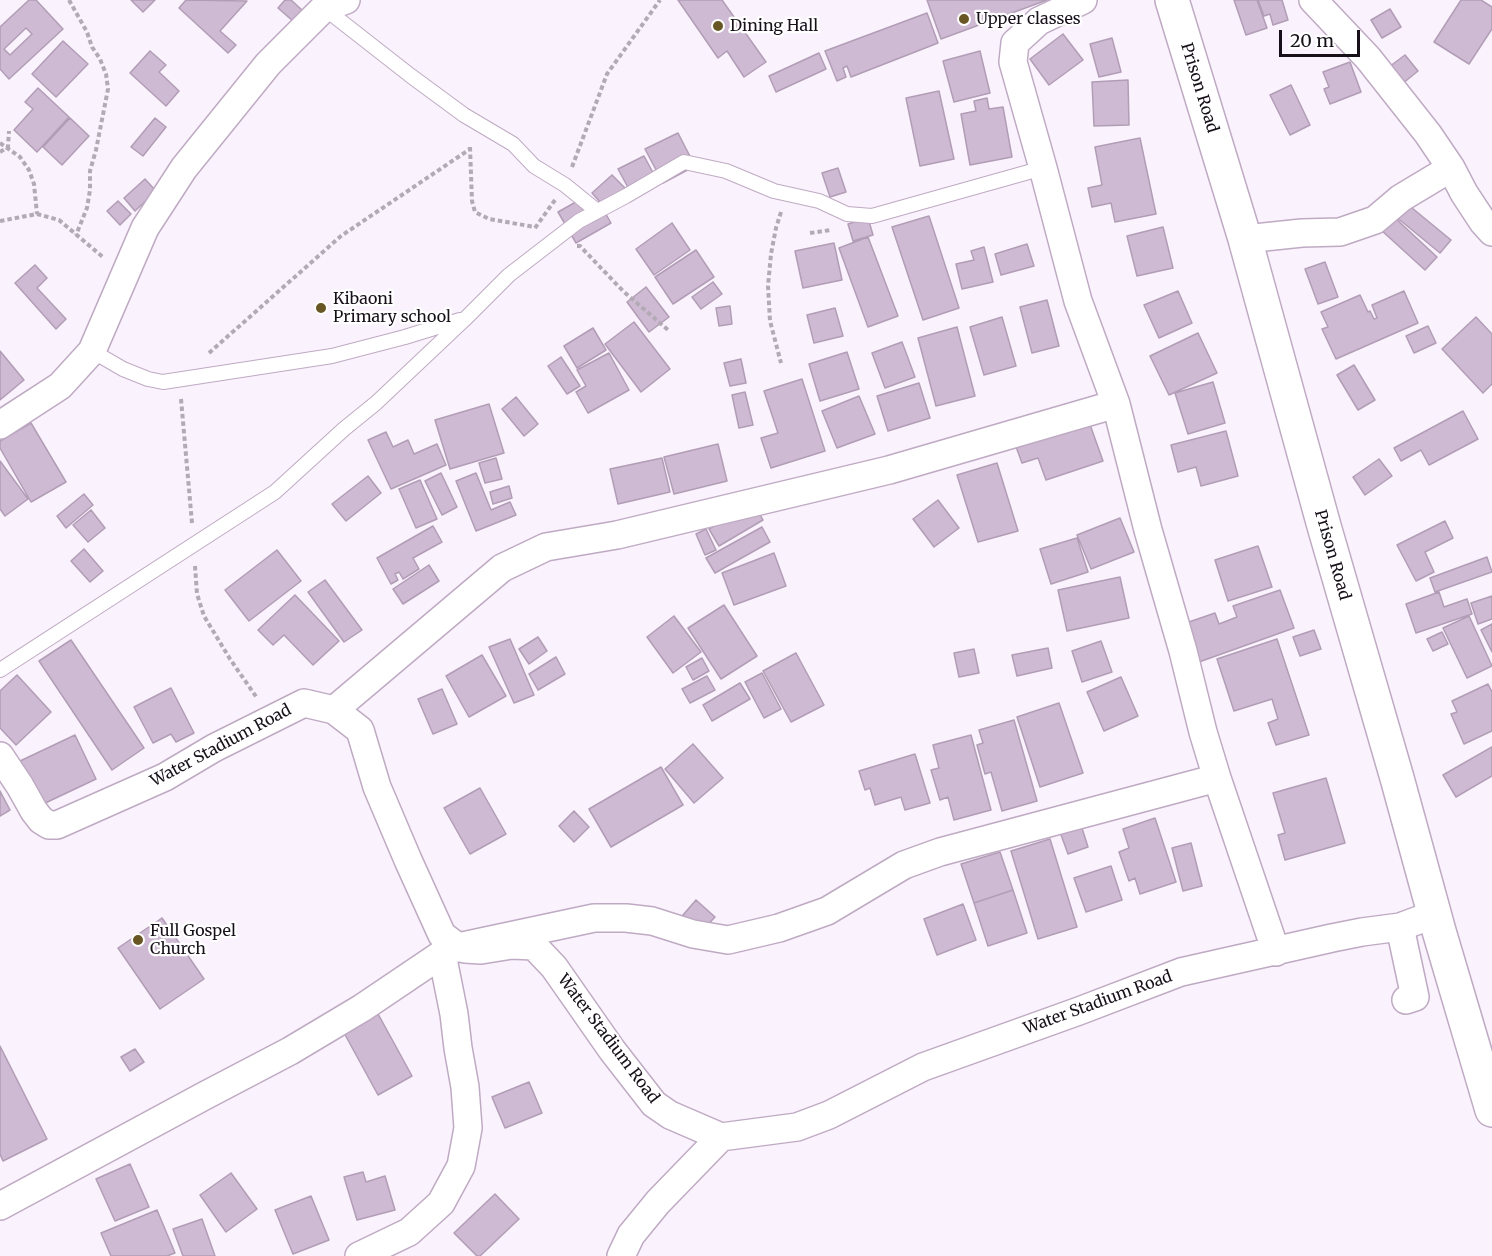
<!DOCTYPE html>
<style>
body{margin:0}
#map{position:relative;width:1492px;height:1256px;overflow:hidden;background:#faf2fc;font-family:Merriweather,serif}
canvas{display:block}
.scale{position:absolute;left:1279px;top:30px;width:81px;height:27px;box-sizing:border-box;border:3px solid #171019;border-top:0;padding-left:8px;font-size:18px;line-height:21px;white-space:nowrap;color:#171019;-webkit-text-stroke:4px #fff;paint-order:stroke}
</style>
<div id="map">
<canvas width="1492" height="1256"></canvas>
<div class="scale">20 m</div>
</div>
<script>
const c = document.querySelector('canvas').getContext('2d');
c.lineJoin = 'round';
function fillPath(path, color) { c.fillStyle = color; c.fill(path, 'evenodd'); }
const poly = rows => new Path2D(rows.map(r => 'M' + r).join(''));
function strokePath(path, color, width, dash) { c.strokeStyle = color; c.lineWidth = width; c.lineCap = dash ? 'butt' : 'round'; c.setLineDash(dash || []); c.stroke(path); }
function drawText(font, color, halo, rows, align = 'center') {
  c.font = font + ' Merriweather,serif'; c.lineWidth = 4.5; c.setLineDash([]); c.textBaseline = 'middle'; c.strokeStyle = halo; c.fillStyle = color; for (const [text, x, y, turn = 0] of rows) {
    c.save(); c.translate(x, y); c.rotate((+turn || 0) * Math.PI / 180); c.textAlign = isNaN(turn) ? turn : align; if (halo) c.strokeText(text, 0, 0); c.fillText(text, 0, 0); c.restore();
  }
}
const building = poly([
 [29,0,36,0,63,29,9,79,0,69,0,27,29,0],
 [26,28,32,34,10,55,4,49,26,28],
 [131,0,155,0,143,12,131,0],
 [186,0,247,1,220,31,236,45,228,53,179,8,186,0],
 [285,0,291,0,303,11,294,22,278,8,285,0],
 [678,0,722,0,766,62,744,77,727,51,718,58,678,0],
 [927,0,1047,0,941,39,927,0],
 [1234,0,1257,0,1267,28,1246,35,1234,0],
 [1258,0,1282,0,1288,20,1273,25,1270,14,1264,16,1258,0],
 [1461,0,1481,0,1492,7,1492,29,1469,64,1434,42,1461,0],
 [1390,9,1401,27,1382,38,1371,20,1390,9],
 [927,13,938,43,851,77,847,66,843,68,846,77,837,81,825,51,927,13],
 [1063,34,1083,60,1049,85,1030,59,1063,34],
 [1112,38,1121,72,1099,77,1090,44,1112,38],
 [63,41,88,64,56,97,32,74,63,41],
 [150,51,166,65,159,72,179,91,166,106,130,73,150,51],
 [980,51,990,93,954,102,943,61,980,51],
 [819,53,826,69,776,92,769,76,819,53],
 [1405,55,1418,71,1402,84,1389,67,1405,55],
 [1350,62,1361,92,1330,104,1324,89,1329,87,1323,72,1350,62],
 [1128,80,1129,125,1094,126,1092,82,1128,80],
 [1291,85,1310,125,1290,135,1270,95,1291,85],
 [38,88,69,117,37,152,14,130,33,109,25,102,38,88],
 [939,91,954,159,920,166,906,98,939,91],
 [987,98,989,109,1003,107,1012,157,970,165,961,114,976,111,974,101,987,98],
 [70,118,89,136,62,165,43,147,70,118],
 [155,118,166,127,143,156,131,147,155,118],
 [678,133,695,166,663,183,645,149,678,133],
 [1140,138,1156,214,1115,222,1111,203,1092,207,1088,188,1102,185,1095,147,1140,138],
 [644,156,657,180,631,193,618,169,644,156],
 [838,168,846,192,830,197,822,173,838,168],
 [612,175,630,193,609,212,592,193,612,175],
 [145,179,156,191,135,211,124,198,145,179],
 [583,198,589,208,599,202,611,223,576,243,558,212,583,198],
 [118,201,131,214,120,225,107,211,118,201],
 [1406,203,1451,240,1440,253,1395,216,1406,203],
 [929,216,959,308,923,320,892,227,929,216],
 [1394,217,1437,257,1425,270,1381,230,1394,217],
 [868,218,873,235,853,241,848,224,868,218],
 [672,223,690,250,654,275,636,249,672,223],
 [1163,227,1173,268,1137,276,1127,236,1163,227],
 [868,237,898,316,868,327,839,248,868,237],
 [834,243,842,280,803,288,795,251,834,243],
 [1027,244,1034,266,1001,275,995,254,1027,244],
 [984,247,993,282,962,289,956,264,974,260,971,251,984,247],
 [696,250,714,277,673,304,655,277,696,250],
 [1325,262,1338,297,1318,304,1305,269,1325,262],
 [35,265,47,278,37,288,66,319,56,329,15,283,35,265],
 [713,282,722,294,701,309,692,297,713,282],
 [646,287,669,317,649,332,627,302,646,287],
 [1178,291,1192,323,1159,338,1144,305,1178,291],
 [1404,291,1418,323,1336,359,1322,329,1328,327,1321,312,1360,295,1368,312,1370,311,1374,319,1377,318,1372,305,1404,291],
 [1047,300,1059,346,1032,353,1020,307,1047,300],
 [730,306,732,324,719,326,716,308,730,306],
 [835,308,843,336,814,343,807,315,835,308],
 [1002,317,1016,366,984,375,970,327,1002,317],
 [1476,317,1492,334,1492,384,1483,393,1442,349,1476,317],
 [634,322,670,369,641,392,605,344,634,322],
 [1428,326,1436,343,1414,353,1406,336,1428,326],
 [957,327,975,396,936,406,918,338,957,327],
 [593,328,606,350,577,368,564,346,593,328],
 [1198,333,1217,373,1169,395,1150,356,1198,333],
 [902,342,915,377,885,388,872,353,902,342],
 [0,351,24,380,0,400,0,351],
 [847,352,859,389,820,401,809,364,847,352],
 [609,353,629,390,588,413,576,392,586,386,577,370,609,353],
 [561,357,580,386,567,394,548,366,561,357],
 [741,359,746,383,730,386,724,363,741,359],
 [1354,365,1375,400,1358,410,1337,375,1354,365],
 [802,379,825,451,771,468,761,438,778,433,764,391,802,379],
 [1213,382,1225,423,1188,434,1175,393,1213,382],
 [919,383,930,418,888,431,877,396,919,383],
 [745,392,753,425,739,428,732,395,745,392],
 [859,396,875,434,837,448,822,411,859,396],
 [516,397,538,424,524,436,502,409,516,397],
 [489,404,504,453,450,469,435,420,489,404],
 [1463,411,1478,439,1429,465,1421,450,1401,461,1394,448,1463,411],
 [1088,419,1103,461,1046,480,1038,458,1022,463,1015,444,1088,419],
 [31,423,66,482,31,502,0,448,0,441,31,423],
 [1226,431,1238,476,1201,486,1196,467,1178,472,1171,445,1226,431],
 [386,432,393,447,408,440,414,454,437,444,446,465,391,489,368,440,386,432],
 [718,444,727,481,674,494,664,457,718,444],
 [496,458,502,479,485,483,479,463,496,458],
 [662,458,670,492,618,504,610,469,662,458],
 [1379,459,1392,476,1365,495,1353,477,1379,459],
 [0,461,28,499,5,516,0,509,0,461],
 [997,463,1018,531,978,542,957,475,997,463],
 [441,473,457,507,442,515,425,481,441,473],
 [476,473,491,510,510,502,516,515,476,531,456,481,476,473],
 [368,476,381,493,346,521,332,504,368,476],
 [420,480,437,519,416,528,399,489,420,480],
 [509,486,512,498,493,504,490,492,509,486],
 [84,494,93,505,66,528,57,516,84,494],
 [938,500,959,528,934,547,913,519,938,500],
 [753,502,763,520,719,546,709,529,753,502],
 [91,510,105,528,88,542,73,525,91,510],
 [1120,518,1134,552,1091,569,1077,535,1120,518],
 [1445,521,1453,538,1425,552,1434,572,1416,581,1397,545,1445,521],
 [433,526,442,542,413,558,419,569,403,579,399,572,395,574,398,580,391,584,377,558,433,526],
 [762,527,770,542,715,573,706,558,762,527],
 [706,529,716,550,705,555,696,534,706,529],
 [1077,538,1088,572,1051,584,1040,549,1077,538],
 [1258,546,1272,587,1228,601,1215,560,1258,546],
 [84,549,103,571,90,582,71,561,84,549],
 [277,550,301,581,249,621,225,590,277,550],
 [774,553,786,586,734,605,722,573,774,553],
 [1487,557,1492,572,1435,592,1430,578,1487,557],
 [429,565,439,581,403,604,393,589,429,565],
 [1120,577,1129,618,1067,631,1058,590,1120,577],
 [325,580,362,630,344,642,308,592,325,580],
 [1280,590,1294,628,1199,662,1186,623,1215,613,1219,624,1237,617,1233,606,1280,590],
 [1439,592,1444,607,1467,599,1472,614,1416,633,1406,604,1439,592],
 [295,595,339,641,313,665,284,635,273,645,258,630,295,595],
 [1492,596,1492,619,1478,624,1471,603,1492,596],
 [724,605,757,656,721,679,688,628,724,605],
 [674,616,701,652,673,673,647,637,674,616],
 [1469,616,1492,666,1467,678,1443,628,1469,616],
 [1492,624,1492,652,1481,630,1492,624],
 [1314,630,1321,649,1300,656,1293,637,1314,630],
 [1442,632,1448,644,1433,651,1427,639,1442,632],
 [538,637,547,651,529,664,519,649,538,637],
 [510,639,534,695,514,703,489,647,510,639],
 [1277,639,1309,735,1276,745,1268,723,1278,719,1272,699,1234,711,1217,659,1277,639],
 [71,640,144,748,112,770,39,661,71,640],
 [1101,641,1112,672,1082,682,1072,651,1101,641],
 [1048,648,1052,668,1017,676,1012,655,1048,648],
 [974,649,979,673,959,677,954,653,974,649],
 [796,653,824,705,791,722,763,671,796,653],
 [482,655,506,696,469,717,446,676,482,655],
 [556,657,565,674,538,690,529,674,556,657],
 [702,658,709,671,693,680,686,667,702,658],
 [762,673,781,709,764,718,745,682,762,673],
 [17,675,51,712,16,745,0,728,0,691,17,675],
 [707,676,715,690,690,703,682,689,707,676],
 [1121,677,1138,716,1104,731,1087,692,1121,677],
 [740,683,750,699,712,721,703,705,740,683],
 [1488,684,1492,692,1492,731,1464,744,1451,714,1457,712,1452,701,1488,684],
 [171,688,194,733,176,742,171,734,153,743,134,707,171,688],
 [442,689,457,724,433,734,418,699,442,689],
 [1059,703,1083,773,1040,787,1017,717,1059,703],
 [1014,720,1037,801,1002,811,991,772,985,774,977,745,983,743,979,730,1014,720],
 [75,735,96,779,39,806,18,762,75,735],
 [971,735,991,810,954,820,948,797,940,800,931,770,939,768,933,745,971,735],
 [693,744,723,778,694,803,665,769,693,744],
 [1492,747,1492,776,1456,797,1443,775,1492,747],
 [915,754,930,803,905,810,901,797,875,805,870,788,865,790,859,771,915,754],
 [661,767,683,805,611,847,589,809,661,767],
 [1326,778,1345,843,1285,860,1278,835,1285,833,1273,793,1326,778],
 [480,788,506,834,470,854,444,808,480,788],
 [0,791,10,810,0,816,0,791],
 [574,811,589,827,574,842,559,826,574,811],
 [1155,818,1176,882,1140,894,1135,878,1129,881,1119,852,1129,848,1123,829,1155,818],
 [1081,825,1088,847,1068,854,1060,832,1081,825],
 [1050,839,1077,927,1038,939,1011,851,1050,839],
 [1191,843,1202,886,1183,891,1172,848,1191,843],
 [1000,852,1013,890,974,903,961,864,1000,852],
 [1111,866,1122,900,1086,912,1074,878,1111,866],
 [1013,890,1027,933,988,946,974,903,1013,890],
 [696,900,715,917,701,932,683,915,696,900],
 [963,904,976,940,937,955,924,919,963,904],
 [162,918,204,979,160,1009,118,948,162,918],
 [377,1012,412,1076,378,1095,343,1031,377,1012],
 [0,1046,47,1139,3,1161,0,1154,0,1046],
 [135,1049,144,1062,130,1071,121,1057,135,1049],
 [529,1082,542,1113,505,1128,492,1097,529,1082],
 [130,1164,149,1207,115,1221,96,1179,130,1164],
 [363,1172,366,1182,385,1176,395,1210,357,1220,344,1177,363,1172],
 [231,1173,257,1209,226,1232,200,1195,231,1173],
 [495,1194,519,1219,480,1256,477,1256,454,1233,495,1194],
 [311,1196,329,1240,293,1254,275,1210,311,1196],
 [157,1210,175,1253,167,1256,111,1256,101,1233,157,1210],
 [202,1219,215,1256,183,1256,173,1229,202,1219]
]);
const path = poly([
 [69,0,87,32,92,47,100,59,106,74,108,89,96,150,90,171,90,190,87,208,76,235],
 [0,143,20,157,29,170,34,184,37,214],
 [470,147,472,201,475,212,489,219,535,227],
 [0,152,8,147,9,131],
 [572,167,607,74,660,0],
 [781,212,776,228,771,254,768,286,770,321,781,363],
 [0,221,37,214,59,220,104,258],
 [535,228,555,200],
 [810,233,831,230],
 [577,246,580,246,623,291,668,330],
 [209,353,341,236,470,149],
 [181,399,192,523],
 [195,566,197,594,204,616,230,659,257,698]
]);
const lane = poly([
 [324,8,411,76,464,115,513,144,534,166,565,185,597,211],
 [92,351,123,369,148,379,163,382,332,356,405,337,460,320],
 [0,670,275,492,344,429,376,403,465,319,509,275,579,221,626,196,684,162,726,171,774,191,819,201,847,214,872,216,1043,168]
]);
const street = poly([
 [1083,0,1039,21,1015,43,1013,62,1043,168,1078,301,1116,404,1148,530,1183,651,1203,732,1217,778,1276,952],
 [1313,0,1368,58,1428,134,1451,168,1464,193,1483,222,1492,232],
 [1245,239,1302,233,1340,232,1375,220,1401,198,1451,168],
 [0,425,60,386,92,351,145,228,184,168,268,64,324,8,346,0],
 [334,710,502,568,546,547,617,535,889,470,1116,404],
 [0,756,20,786,34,811,41,820,49,825,57,825,165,777,214,748,304,703,334,710,360,730,377,787,408,860,442,935,458,947,465,949,481,950,512,945,534,946,554,967,612,1050,654,1104,670,1115,721,1137,797,1127,829,1115,923,1067,1079,1011,1181,972,1332,938,1362,932,1400,927,1435,914],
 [1400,927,1415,997,1406,1000],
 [0,1206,206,1095,290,1051,362,1008,442,954,458,947,594,918,626,918,652,921,693,934,728,940,779,928,827,911,904,865,940,852,1217,778],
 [359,1256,409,1232,441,1203,461,1166,468,1128,465,1087,458,1048,454,1014,442,954],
 [621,1256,631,1235,658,1202,721,1137]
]);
const secondary = poly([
 [1172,0,1245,239,1324,526,1397,778,1439,931,1492,1110]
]);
const markers = [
 [964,19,6,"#685725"],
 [718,26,6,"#685725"],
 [321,308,6,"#685725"],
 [138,940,6,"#685725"]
];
const poiNames = [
 ["Upper classes",976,19],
 ["Dining Hall",730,26],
 ["Kibaoni",333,299],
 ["Primary school",333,317],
 ["Full Gospel",150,931],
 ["Church",150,949]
];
const streetNames = [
 ["Prison Road",1199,88,73],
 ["Prison Road",1332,555,74],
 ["Water Stadium Road",221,746,-28],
 ["Water Stadium Road",1098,1003,-20],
 ["Water Stadium Road",608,1039,53]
];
fillPath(building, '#cfbad4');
strokePath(building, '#b29db6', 1.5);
strokePath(lane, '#bfaac3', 16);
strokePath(street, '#bfaac3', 30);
strokePath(secondary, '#bfaac3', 36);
strokePath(path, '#b2aab4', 4, [4.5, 3]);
strokePath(lane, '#fff', 14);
strokePath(street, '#fff', 27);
strokePath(secondary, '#fff', 33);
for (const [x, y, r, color] of markers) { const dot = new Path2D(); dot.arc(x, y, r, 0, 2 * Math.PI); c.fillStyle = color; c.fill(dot); strokePath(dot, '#fff', 2); }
drawText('16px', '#171019', '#fff', poiNames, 'left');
drawText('16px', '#171019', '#fff', streetNames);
</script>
